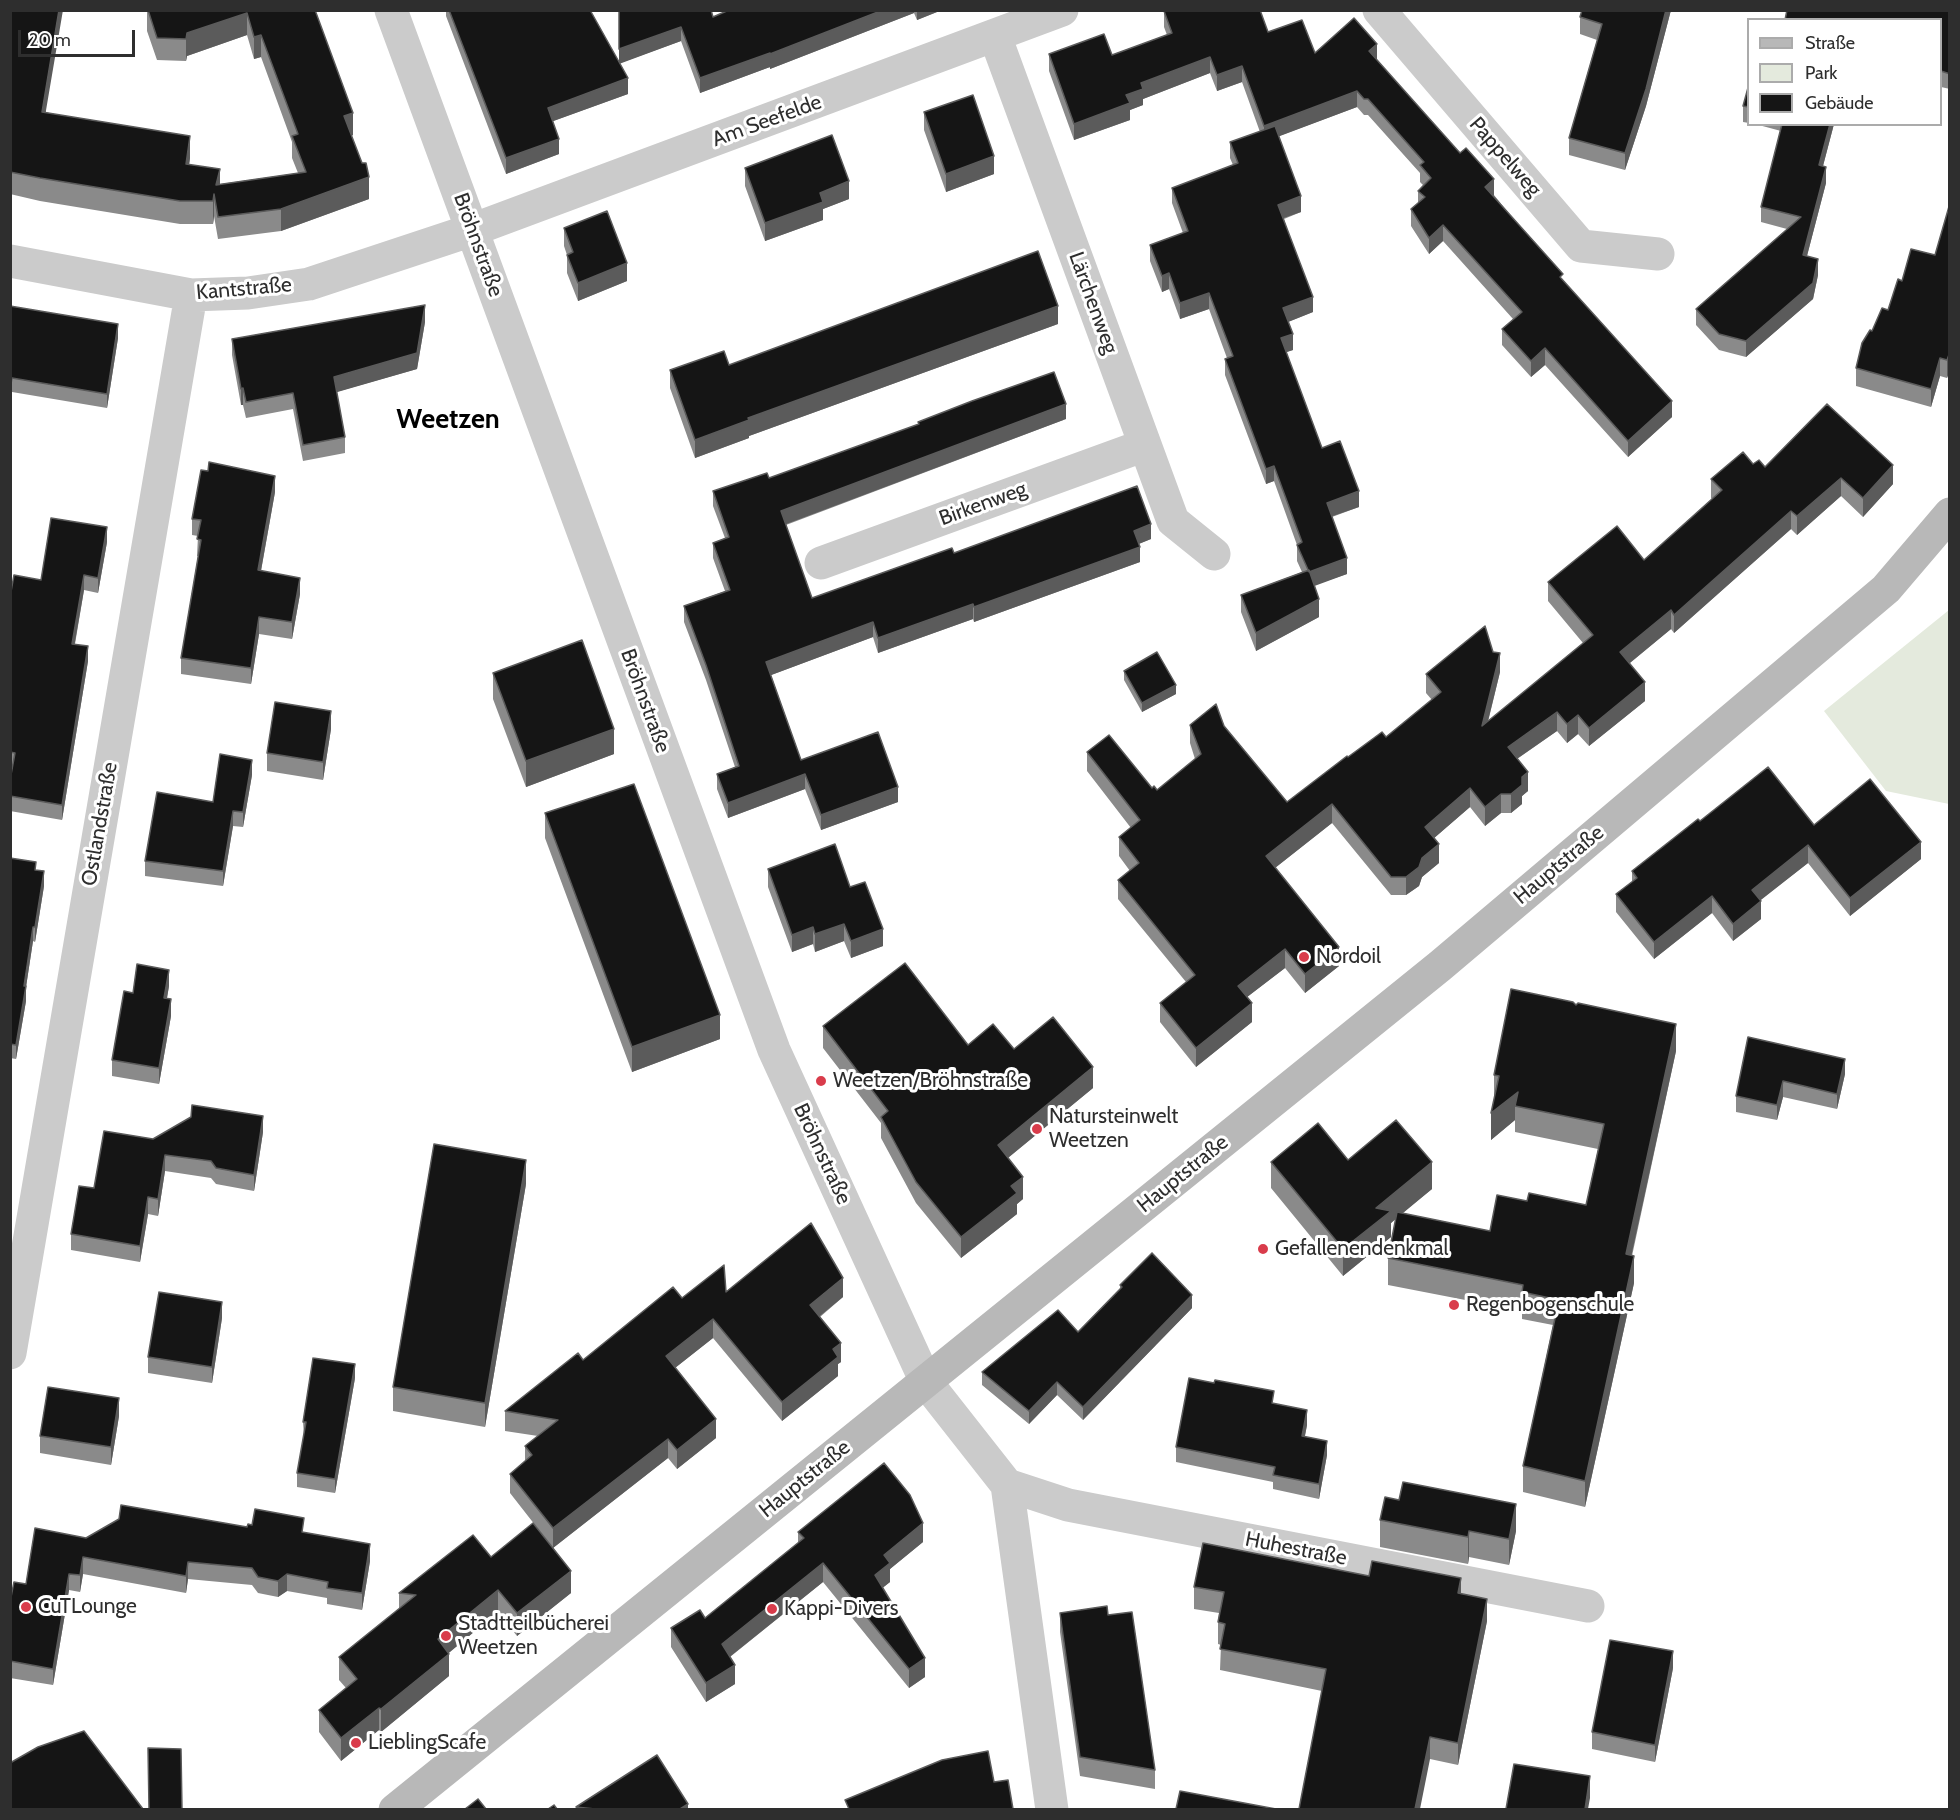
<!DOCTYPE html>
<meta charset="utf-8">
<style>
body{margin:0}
#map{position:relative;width:1960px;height:1820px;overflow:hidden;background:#fff;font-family:Cabin,sans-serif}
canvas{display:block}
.frame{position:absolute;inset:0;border:12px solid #2e2e2e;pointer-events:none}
.legend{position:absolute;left:1747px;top:18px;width:195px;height:108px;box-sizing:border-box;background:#fff;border:2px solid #ababab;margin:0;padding:8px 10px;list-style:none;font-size:18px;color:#2e2e2e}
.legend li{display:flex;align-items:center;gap:12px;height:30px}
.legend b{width:30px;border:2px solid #ababab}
.scale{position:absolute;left:18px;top:30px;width:117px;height:27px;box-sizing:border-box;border:3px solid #2e2e2e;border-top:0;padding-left:8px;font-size:18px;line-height:21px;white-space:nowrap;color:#2e2e2e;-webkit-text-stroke:4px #fff;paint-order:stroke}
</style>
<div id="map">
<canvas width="1960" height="1820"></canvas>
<div class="frame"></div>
<ul class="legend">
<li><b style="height:8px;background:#b8b8b8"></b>Straße</li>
<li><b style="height:16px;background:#e4eadd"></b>Park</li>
<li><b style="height:16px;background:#151515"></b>Gebäude</li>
</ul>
<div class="scale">20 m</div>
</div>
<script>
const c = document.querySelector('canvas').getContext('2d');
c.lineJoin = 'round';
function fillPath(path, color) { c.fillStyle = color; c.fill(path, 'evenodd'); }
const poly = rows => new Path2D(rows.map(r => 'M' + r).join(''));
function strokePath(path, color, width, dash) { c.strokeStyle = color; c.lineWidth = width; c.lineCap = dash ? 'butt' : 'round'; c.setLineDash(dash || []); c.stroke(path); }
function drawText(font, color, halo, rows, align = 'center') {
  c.font = font + ' Cabin,sans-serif'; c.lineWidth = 6; c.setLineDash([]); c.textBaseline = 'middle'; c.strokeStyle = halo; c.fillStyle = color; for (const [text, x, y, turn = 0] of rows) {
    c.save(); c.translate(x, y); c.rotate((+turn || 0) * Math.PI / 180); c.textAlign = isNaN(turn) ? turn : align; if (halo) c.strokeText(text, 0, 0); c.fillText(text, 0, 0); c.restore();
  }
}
const green = poly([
 [1949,610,1949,804,1886,791,1824,711]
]);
const street = poly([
 [391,10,774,1050,926,1382,1007,1485,1052,1810],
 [1379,10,1581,246,1658,254],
 [995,36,1173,521,1214,554],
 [10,261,191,295,248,293,309,284,472,230,1062,10],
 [821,563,1145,445],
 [10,1353,191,295],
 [1007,1485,1068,1505,1588,1606]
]);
const secondary = poly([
 [395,1810,1440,966,1886,589,1950,514]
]);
const wall = poly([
 [10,10,46,112,190,158,189,165,220,184,298,173,292,158,292,142,261,57,254,59,247,35,187,56,186,61,157,60,147,31,147,10,315,10,353,135,351,136,369,199,281,231,218,239,214,216,213,224,180,224,40,201,10,194],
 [446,10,590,10,619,62,619,10,713,17,729,10,942,10,917,20,914,13,770,69,770,67,700,93,681,41,620,63,628,94,553,121,559,154,506,174,446,16],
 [1582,10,1671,10,1646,106,1625,170,1569,155,1569,138,1597,40,1580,34,1580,17],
 [1950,10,1950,89,1941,87,1941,20],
 [1164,11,1268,32,1315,53,1377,60,1494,195,1563,280,1672,417,1628,457,1545,365,1531,377,1502,345,1502,329,1513,319,1443,241,1429,254,1411,226,1411,209,1418,204,1418,191,1423,185,1420,182,1420,173,1368,115,1364,115,1357,107,1279,136,1301,212,1284,219,1313,312,1288,322,1293,350,1286,352,1322,448,1359,507,1332,517,1347,574,1314,585,1319,617,1256,651,1241,612,1241,595,1302,572,1297,561,1297,545,1274,481,1266,484,1225,375,1225,359,1227,358,1209,309,1180,319,1169,289,1162,292,1150,261,1150,245,1183,233,1172,203,1172,188,1233,165,1230,158,1230,142,1260,132,1242,82,1217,91,1210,73,1143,99,1143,105,1130,110,1130,120,1074,140,1049,71,1049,54,1112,55,1167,35,1164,27],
 [1749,84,1749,123,1743,122,1743,106],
 [924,112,994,174,946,192,924,130],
 [1755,124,1834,124,1823,166,1826,183,1807,256,1818,275,1813,299,1746,357,1719,350,1696,325,1696,309,1787,229,1761,222,1761,207,1781,131],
 [745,168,849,199,823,209,823,220,765,241,745,186],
 [1950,203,1950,370,1947,378,1940,376,1931,407,1856,386,1856,368,1872,331,1888,310,1902,281,1935,255],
 [564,228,627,281,578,301,567,273,567,255,564,246],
 [10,306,118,338,107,408,12,392],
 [425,322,417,369,336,392,345,437,345,453,303,461,293,409,246,418,243,405,241,405,232,355,232,339],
 [1058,324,749,436,749,438,695,458,670,388,670,370,729,365],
 [1066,419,786,525,812,598,954,553,1151,539,1138,544,1140,562,974,622,973,619,878,653,873,637,771,675,801,760,898,802,821,830,805,789,728,818,717,789,717,774,735,767,706,680,684,622,684,606,725,591,713,558,713,543,725,538,713,506,713,491,769,478],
 [1753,464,1765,467,1893,484,1863,517,1841,496,1797,535,1791,529,1674,633,1671,629,1630,663,1645,701,1589,746,1578,734,1567,743,1557,731,1517,759,1528,791,1522,796,1522,804,1511,813,1501,813,1485,826,1470,807,1434,838,1439,863,1422,877,1419,886,1406,895,1391,895,1332,823,1275,868,1339,966,1305,993,1285,968,1247,997,1252,1022,1196,1067,1160,1022,1160,1003,1186,982,1118,899,1118,880,1130,871,1119,856,1119,837,1131,828,1087,771,1087,752,1152,788,1157,790,1195,759,1190,743,1190,725,1224,726,1287,802,1348,757,1386,737,1432,700,1426,693,1426,674,1493,652,1500,672,1488,722,1583,643,1548,601,1548,582,1644,560,1712,499,1711,498,1711,479],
 [275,492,261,571,300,594,292,639,259,634,251,684,181,674,181,658,198,556,197,556,198,536,192,535,192,519],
 [107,542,98,593,84,590,75,644,88,661,62,820,10,811,10,780,13,768,10,767,10,597],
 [1124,671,1176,694,1142,712,1124,680],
 [493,673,614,754,526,787,493,699],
 [331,729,323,780,267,771,267,753],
 [252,775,243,827,233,826,223,886,145,876,145,861,213,802],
 [545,813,720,1039,632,1072,545,838],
 [1700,821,1814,825,1921,859,1850,916,1808,863,1760,900,1761,919,1733,941,1712,913,1654,959,1616,912,1616,894,1632,882,1632,871],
 [10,858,36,870,44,886,35,942,33,941,26,987,26,1001,16,1059,10,1058],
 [768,869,850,887,883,946,851,958,844,941,815,952,813,944,792,952,768,887],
 [169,986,167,998,171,1016,159,1084,112,1076,112,1060,133,993],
 [1576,1005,1676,1051,1632,1256,1634,1283,1585,1507,1523,1492,1523,1466,1553,1325,1522,1319,1522,1311,1388,1285,1388,1258,1396,1218,1391,1223,1391,1237,1343,1276,1271,1188,1271,1162,1348,1160,1432,1189,1402,1213,1490,1231,1527,1201,1586,1205,1598,1149,1515,1132,1515,1120,1491,1140,1494,1101,1494,1075],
 [823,1026,968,1045,1014,1049,1093,1088,1008,1158,1023,1199,1017,1204,1017,1214,961,1258,916,1203,881,1138,881,1123,823,1048],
 [1748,1037,1845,1074,1837,1109,1783,1097,1777,1120,1736,1112,1736,1096],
 [263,1132,254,1191,216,1184,211,1178,165,1171,158,1216,148,1214,140,1262,71,1250,71,1234,94,1188,153,1139],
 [526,1184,485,1427,393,1411,393,1387],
 [1120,1285,1192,1308,1083,1420,1057,1395,1029,1424,982,1385,982,1372,1078,1332,1120,1289],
 [726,1292,843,1297,820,1317,841,1362,838,1364,838,1376,782,1421,713,1338,675,1368,716,1438,677,1469,668,1458,553,1548,510,1493,510,1474,525,1461,525,1446,538,1436,505,1431,505,1411,583,1360,682,1298],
 [222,1318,212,1383,148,1373,148,1357],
 [355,1378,335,1493,297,1487,297,1473,304,1436,303,1422],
 [1274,1404,1307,1425,1305,1436,1327,1455,1319,1499,1273,1489,1273,1482,1176,1462,1176,1447],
 [119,1416,111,1465,40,1453,40,1436],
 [1380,1520,1516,1531,1509,1565,1469,1557,1468,1564,1380,1547],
 [247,1527,304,1532,370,1561,362,1610,327,1604,327,1598,287,1591,278,1597,258,1593,252,1585,188,1579,186,1593,83,1574,80,1592,69,1590,53,1685,10,1678,10,1602,26,1584,86,1538],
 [798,1532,923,1542,890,1569,890,1582,882,1588,925,1677,909,1688,823,1582,730,1657,735,1684,706,1702,671,1647,671,1628,705,1618,798,1543],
 [491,1557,571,1593,517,1636,498,1612,448,1653,449,1676,381,1732,379,1730,341,1761,319,1732,319,1710,346,1688,339,1680,339,1657,399,1609,399,1593],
 [1194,1587,1461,1594,1487,1621,1458,1765,1430,1759,1322,1691,1220,1670,1221,1645,1218,1644,1218,1622,1219,1613,1194,1609],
 [1060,1613,1108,1615,1155,1770,1155,1789,1080,1776,1060,1632],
 [1673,1668,1655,1762,1592,1749,1592,1732],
 [576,1807,688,1809,576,1809]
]);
const shadedWall = poly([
 [59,10,63,10,42,134,42,112],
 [883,10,914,10,914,13,770,69,770,54],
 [917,10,942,10,917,20],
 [1666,10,1671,10,1646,106,1625,170,1625,153],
 [247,13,247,35,187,56,186,61,186,39,187,33],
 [681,27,681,41,619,64,619,49],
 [261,35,261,57,254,59,254,37],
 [1377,44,1377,60,1369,51],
 [770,53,770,67,700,93,700,78],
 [1210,57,1210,73,1143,99,1143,105,1130,110,1130,120,1074,140,1074,124,1126,95,1141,83],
 [1242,66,1242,82,1217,91,1217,75],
 [628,78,628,94,548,123,548,108],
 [1357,91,1357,107,1264,142,1264,126],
 [353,113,353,135,344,139,344,116],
 [1830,124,1834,124,1819,181,1819,165],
 [190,136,190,158,186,186,186,164],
 [559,139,559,154,506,174,506,158],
 [994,156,994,174,946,192,946,174],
 [1826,167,1826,183,1803,271,1803,255],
 [220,169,220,192,216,185],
 [369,177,369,199,281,231,281,209],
 [1494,179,1494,195,1485,203,1485,187],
 [849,181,849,199,823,209,823,220,765,241,765,223,820,193],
 [214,194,214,216,213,224,213,201],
 [1301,196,1301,212,1278,220,1278,205],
 [1443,225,1443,241,1429,254,1429,238],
 [1818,259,1818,275,1813,299,1746,357,1746,341],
 [627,263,627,281,578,301,578,283],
 [1169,273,1169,289,1162,292,1162,276],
 [1209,293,1209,309,1180,319,1180,303],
 [1313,297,1313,312,1283,324,1283,308],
 [425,305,425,322,417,369,334,393,334,377],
 [1058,306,1058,324,749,436,749,438,695,458,695,440,748,418],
 [118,324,118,338,107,408,107,394],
 [1293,334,1293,350,1281,354,1281,338],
 [1545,348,1545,365,1531,377,1531,361],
 [1950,352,1950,370,1947,378,1947,360],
 [1940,358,1940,376,1931,407,1931,389],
 [12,378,12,392,10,404,10,390],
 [243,388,243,405,241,405,241,389],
 [1672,401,1672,417,1628,457,1628,441],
 [1066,404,1066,419,781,526,781,511],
 [1893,465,1893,484,1863,517,1863,498],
 [1274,466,1274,481,1266,484,1266,469],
 [275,476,275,492,258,587,258,570],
 [1841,478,1841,496,1797,535,1797,516],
 [1359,491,1359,507,1327,518,1327,503],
 [1791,511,1791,529,1674,633,1674,615],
 [1151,524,1151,539,1134,546,1134,531],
 [107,527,107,542,98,593,98,578],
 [1140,547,1140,562,974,622,974,607],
 [1347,558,1347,574,1309,588,1309,572],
 [84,575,84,590,72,659,72,644],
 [300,578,300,594,292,639,292,622],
 [1319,599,1319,617,1256,651,1256,633],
 [973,604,973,619,878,653,878,638],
 [1671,610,1671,629,1620,671,1620,652],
 [259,617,259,634,251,684,251,668],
 [873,622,873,637,766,677,766,662],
 [88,646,88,661,62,820,62,805],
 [1500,653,1500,672,1482,745,1482,726],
 [1645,682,1645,701,1589,746,1589,728],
 [1176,685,1176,694,1142,712,1142,703],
 [331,711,331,729,323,780,323,762],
 [1557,712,1557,731,1508,765,1508,747],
 [1578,715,1578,734,1567,743,1567,724],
 [614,729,614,754,526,787,526,761],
 [252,760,252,775,243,827,243,812],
 [1528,772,1528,791,1522,796,1522,804,1511,813,1511,794,1522,777],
 [805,774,805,789,728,818,728,803],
 [898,787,898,802,821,830,821,815],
 [1470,788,1470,807,1425,846,1425,827],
 [1501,794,1501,813,1485,826,1485,807],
 [1332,804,1332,823,1266,875,1266,856],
 [233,811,233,826,223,886,223,871],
 [1921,842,1921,859,1850,916,1850,898],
 [1439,844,1439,863,1422,877,1419,886,1406,895,1406,877,1422,858],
 [1808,845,1808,863,1752,907,1752,890],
 [44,871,44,886,35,942,35,927],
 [1712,896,1712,913,1654,959,1654,942],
 [1761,901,1761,919,1733,941,1733,924],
 [844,924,844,941,815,952,815,934],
 [33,927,33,941,26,987,26,1001,16,1059,16,1045],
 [813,927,813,944,792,952,792,935],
 [883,929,883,946,851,958,851,941],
 [1339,947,1339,966,1305,993,1305,974],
 [1285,949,1285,968,1238,1004,1238,986],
 [169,970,169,986,164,1015,164,998],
 [171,999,171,1016,159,1084,159,1068],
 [1252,1003,1252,1022,1196,1067,1196,1048],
 [720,1015,720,1039,632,1072,632,1047],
 [1676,1024,1676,1051,1626,1280,1626,1254],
 [1845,1059,1845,1074,1837,1109,1837,1094],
 [1093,1067,1093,1088,998,1166,998,1145],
 [1783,1081,1783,1097,1777,1120,1777,1105],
 [1518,1092,1515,1106,1515,1120,1491,1140,1491,1113],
 [263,1116,263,1132,254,1191,254,1175],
 [165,1155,165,1171,158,1216,158,1199],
 [526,1160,526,1184,485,1427,485,1403],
 [1432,1162,1432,1189,1391,1223,1391,1237,1343,1276,1343,1249,1376,1208],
 [1023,1177,1023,1199,1017,1204,1017,1214,961,1258,961,1237,1011,1186],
 [148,1197,148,1214,140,1262,140,1246],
 [1634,1256,1634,1283,1585,1507,1585,1481],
 [843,1278,843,1297,810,1324,810,1305],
 [1192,1295,1192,1308,1083,1420,1083,1407],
 [222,1302,222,1318,212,1383,212,1367],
 [713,1319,713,1338,666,1375,666,1356],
 [841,1343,841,1362,838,1364,838,1376,782,1421,782,1402,833,1349],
 [355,1364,355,1378,335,1493,335,1479],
 [1057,1382,1057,1395,1029,1424,1029,1411],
 [119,1398,119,1416,111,1465,111,1447],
 [1307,1410,1307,1425,1302,1450,1302,1436],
 [716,1419,716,1438,677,1469,677,1450],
 [668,1439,668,1458,553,1548,553,1528],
 [1327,1441,1327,1455,1319,1499,1319,1484],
 [1516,1504,1516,1531,1509,1565,1509,1539],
 [923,1523,923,1542,890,1569,890,1582,875,1594,875,1575,884,1555],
 [1469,1531,1469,1557,1468,1564,1468,1537],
 [370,1544,370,1561,362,1610,362,1593],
 [83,1557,83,1574,80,1592,80,1575],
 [188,1562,188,1579,186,1593,186,1576],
 [823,1563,823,1582,722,1663,722,1644],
 [571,1571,571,1593,517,1636,517,1613],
 [69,1574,69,1590,53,1685,53,1669],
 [287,1574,287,1591,278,1597,278,1581],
 [1461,1578,1461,1600,1458,1593],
 [498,1590,498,1612,438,1662,438,1639],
 [1487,1599,1487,1621,1458,1765,1458,1743],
 [1673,1651,1673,1668,1655,1762,1655,1745],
 [449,1654,449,1676,381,1732,381,1709],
 [925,1658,925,1677,909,1688,909,1669],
 [735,1665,735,1684,706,1702,706,1683],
 [379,1708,379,1730,341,1761,341,1738],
 [1430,1737,1430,1759,1420,1809,1415,1809],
 [1590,1776,1590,1798,1588,1809,1585,1809],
 [688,1804,688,1809,680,1809]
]);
const building = poly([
 [10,10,59,10,42,112,190,136,186,164,220,169,216,185,306,172,292,136,298,134,261,35,254,37,247,13,187,33,186,39,157,38,148,10,315,10,353,113,344,116,362,163,366,163,369,177,281,209,218,217,214,194,213,201,180,201,40,178,10,172,10,10],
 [449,10,590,10,628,78,548,108,559,139,506,158,449,10],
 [619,10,711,10,713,17,729,10,883,10,770,54,770,53,700,78,681,27,619,49,619,10],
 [1166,10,1260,10,1268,32,1302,20,1315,53,1354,18,1377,44,1369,51,1460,153,1466,148,1494,179,1485,187,1563,274,1560,277,1672,401,1628,441,1545,348,1531,361,1502,329,1522,312,1443,225,1429,238,1411,209,1425,197,1418,191,1431,178,1420,165,1424,162,1368,99,1364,99,1357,91,1264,126,1242,66,1217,75,1210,57,1141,83,1143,89,1126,95,1130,103,1074,124,1049,54,1104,34,1112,55,1172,33,1164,11,1166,10],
 [1582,10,1666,10,1646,89,1625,153,1569,138,1602,24,1580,17,1582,10],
 [1787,10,1950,10,1950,74,1941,71,1941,20,1785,20,1787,10],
 [1749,84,1749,107,1743,106,1749,84],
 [973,95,994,156,946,174,924,112,973,95],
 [1782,124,1830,124,1819,165,1826,167,1803,255,1818,259,1813,283,1746,341,1719,334,1696,309,1801,217,1761,207,1782,124],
 [1275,126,1301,196,1278,205,1313,297,1283,308,1293,334,1281,338,1322,448,1340,441,1359,491,1327,503,1347,558,1309,572,1297,545,1302,542,1274,466,1266,469,1225,359,1233,356,1209,293,1180,303,1169,273,1162,276,1150,245,1188,231,1172,188,1238,163,1230,142,1275,126],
 [832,135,849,181,820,193,823,202,765,223,745,168,832,135],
 [1950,203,1950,352,1947,360,1940,358,1931,389,1856,368,1862,343,1870,330,1872,331,1882,308,1888,310,1898,279,1902,281,1911,249,1935,255,1950,203],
 [607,211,627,263,578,283,567,255,573,252,564,228,607,211],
 [1038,251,1058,306,748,418,749,420,695,440,670,370,724,351,729,365,1038,251],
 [425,305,417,353,334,377,345,437,303,445,293,393,246,402,243,388,241,389,232,339,425,305],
 [10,306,118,324,107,394,12,378,10,390,10,306],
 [1054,372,1066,404,781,511,812,598,952,548,954,553,1137,486,1151,524,1134,531,1140,547,974,607,973,604,878,638,873,622,766,662,801,760,878,732,898,787,821,815,805,774,728,803,717,774,739,766,706,665,684,606,730,590,713,543,729,537,713,491,767,473,769,478,919,424,918,422,972,401,1054,372],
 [1827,404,1893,465,1863,498,1841,478,1797,516,1791,511,1674,615,1671,610,1620,652,1645,682,1589,728,1578,715,1567,724,1557,712,1508,747,1528,772,1522,777,1522,785,1511,794,1501,794,1485,807,1470,788,1425,827,1439,844,1422,858,1419,867,1406,877,1391,877,1332,804,1266,856,1339,947,1305,974,1285,949,1238,986,1252,1003,1196,1048,1160,1003,1195,975,1118,880,1139,863,1119,837,1140,820,1087,752,1109,735,1152,788,1154,786,1157,790,1201,754,1190,725,1216,704,1224,726,1287,802,1347,756,1348,757,1382,732,1386,737,1441,692,1426,674,1485,626,1493,652,1500,653,1482,726,1593,635,1548,582,1617,526,1644,560,1722,490,1711,479,1743,452,1753,464,1759,460,1765,467,1827,404],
 [209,462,275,476,258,570,300,578,292,622,259,617,251,668,181,658,201,540,197,539,201,520,192,519,201,470,208,471,209,462],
 [51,518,107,527,98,578,84,575,72,644,88,646,62,805,10,796,10,780,15,753,10,752,10,597,14,575,41,580,51,518],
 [1309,570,1319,599,1256,633,1241,595,1309,570],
 [582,640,614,729,526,761,493,673,582,640],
 [1157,652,1176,685,1142,703,1124,671,1157,652],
 [275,702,331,711,323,762,267,753,275,702],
 [220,754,252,760,243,812,233,811,223,871,145,861,157,792,213,802,220,754],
 [1768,767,1814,825,1870,779,1921,842,1850,898,1808,845,1752,890,1761,901,1733,924,1712,896,1654,942,1616,894,1637,878,1632,871,1698,819,1700,821,1768,767],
 [634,784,720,1015,632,1047,545,813,634,784],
 [835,844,850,887,865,882,883,929,851,941,844,924,815,934,813,927,792,935,768,869,835,844],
 [10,858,36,862,35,870,44,871,35,927,33,927,24,986,26,986,16,1045,10,1044,10,858],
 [905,963,968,1045,993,1024,1014,1049,1053,1017,1093,1067,998,1145,1023,1177,1011,1186,1017,1193,961,1237,916,1182,881,1117,888,1111,823,1026,905,963],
 [137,964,169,970,164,998,171,999,159,1068,112,1060,124,991,133,993,137,964],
 [1511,989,1573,1002,1576,1005,1578,1003,1676,1024,1626,1254,1634,1256,1585,1481,1523,1466,1559,1300,1522,1292,1523,1285,1388,1258,1397,1212,1490,1231,1497,1195,1527,1201,1529,1193,1586,1205,1604,1124,1515,1106,1518,1092,1491,1113,1499,1076,1494,1075,1511,989],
 [1748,1037,1845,1059,1837,1094,1783,1081,1777,1105,1736,1096,1748,1037],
 [192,1105,263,1116,254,1175,216,1168,211,1161,165,1155,158,1199,148,1197,140,1246,71,1234,79,1186,94,1188,104,1131,153,1139,191,1117,192,1105],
 [1396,1120,1432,1162,1376,1208,1391,1211,1343,1249,1271,1162,1318,1123,1348,1160,1396,1120],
 [434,1144,526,1160,485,1403,393,1387,434,1144],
 [811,1223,843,1278,810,1305,841,1343,833,1349,838,1357,782,1402,713,1319,666,1356,716,1419,677,1450,668,1439,553,1528,510,1474,532,1455,525,1446,558,1420,505,1411,578,1353,583,1360,673,1287,682,1298,724,1265,726,1292,811,1223],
 [1152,1253,1192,1295,1083,1407,1057,1382,1029,1411,982,1372,1058,1310,1078,1332,1122,1287,1120,1285,1152,1253],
 [159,1292,222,1302,212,1367,148,1357,159,1292],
 [313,1358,355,1364,335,1479,297,1473,306,1422,303,1422,313,1358],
 [1189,1378,1214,1383,1215,1380,1274,1391,1272,1403,1307,1410,1302,1436,1327,1441,1319,1484,1273,1475,1275,1467,1176,1447,1189,1378],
 [48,1387,119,1398,111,1447,40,1436,48,1387],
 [884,1463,910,1495,923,1523,884,1555,890,1563,875,1575,925,1658,909,1669,823,1563,722,1644,735,1665,706,1683,671,1628,700,1610,705,1618,804,1538,798,1532,884,1463],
 [1403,1482,1516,1504,1509,1539,1469,1531,1468,1537,1380,1520,1385,1497,1399,1500,1403,1482],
 [121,1505,247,1527,248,1524,252,1525,255,1509,304,1518,302,1532,370,1544,362,1593,327,1588,328,1582,287,1574,278,1581,258,1577,252,1568,188,1562,186,1576,83,1557,80,1575,69,1574,53,1669,10,1661,10,1602,14,1582,26,1584,35,1528,86,1538,119,1519,121,1505],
 [533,1523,571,1571,517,1613,498,1590,438,1639,449,1654,381,1709,379,1708,341,1738,319,1710,357,1679,339,1657,416,1595,399,1593,473,1535,491,1557,533,1523],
 [1203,1543,1369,1576,1372,1561,1461,1578,1458,1593,1487,1599,1458,1743,1430,1737,1415,1809,1299,1809,1326,1669,1220,1649,1225,1624,1218,1622,1224,1592,1194,1587,1203,1543],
 [1107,1606,1108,1615,1132,1612,1155,1770,1080,1757,1060,1613,1107,1606],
 [1610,1640,1673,1651,1655,1745,1592,1732,1610,1640],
 [84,1731,143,1809,10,1809,10,1763,38,1747,84,1731],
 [148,1748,181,1749,182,1809,149,1809,148,1748],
 [988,1751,994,1782,1008,1780,1013,1809,849,1809,845,1800,942,1760,988,1751],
 [657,1755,688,1804,680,1809,595,1809,576,1807,657,1755],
 [1514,1764,1590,1776,1585,1809,1506,1809,1514,1764],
 [1180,1791,1276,1809,1176,1809,1180,1791],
 [478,1799,486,1809,465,1809,478,1799],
 [554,1805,557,1809,548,1809,554,1805]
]);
const markers = [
 [1304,957,6,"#d93c4b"],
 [821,1081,6,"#d93c4b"],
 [1037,1129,6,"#d93c4b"],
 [1263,1249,6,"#d93c4b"],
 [1454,1305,6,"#d93c4b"],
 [26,1607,6,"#d93c4b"],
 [772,1609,6,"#d93c4b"],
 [446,1636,6,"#d93c4b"],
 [356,1743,6,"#d93c4b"]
];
const streetNames = [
 ["Am Seefelde",767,121,-20],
 ["Pappelweg",1505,157,49],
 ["Bröhnstraße",478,245,70],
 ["Kantstraße",244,289,-5],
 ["Lärchenweg",1093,303,70],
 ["Birkenweg",983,504,-20],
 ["Bröhnstraße",645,701,70],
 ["Ostlandstraße",100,824,-80],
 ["Hauptstraße",1559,865,-40],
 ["Bröhnstraße",822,1154,65],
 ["Hauptstraße",1183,1174,-39],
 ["Hauptstraße",805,1479,-39],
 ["Huhestraße",1296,1549,11]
];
const poiNames = [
 ["Nordoil",1316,957],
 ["Weetzen/Bröhnstraße",833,1081],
 ["Natursteinwelt",1049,1117],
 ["Weetzen",1049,1141],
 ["Gefallenendenkmal",1275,1249],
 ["Regenbogenschule",1466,1305],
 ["CuTLounge",38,1607],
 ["Kappi-Divers",784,1609],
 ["Stadtteilbücherei",458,1624],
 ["Weetzen",458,1648],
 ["LieblingScafe",368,1743]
];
const districtNames = [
 ["Weetzen",448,420]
];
fillPath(green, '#e4eadd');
strokePath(street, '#cbcbcb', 33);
strokePath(secondary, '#b8b8b8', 33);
fillPath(wall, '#8a8a8a');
fillPath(shadedWall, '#5b5b5b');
fillPath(building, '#151515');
strokePath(building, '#5b5b5b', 1.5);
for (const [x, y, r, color] of markers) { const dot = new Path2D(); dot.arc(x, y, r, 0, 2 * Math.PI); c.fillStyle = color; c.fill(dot); strokePath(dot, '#fff', 2); }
drawText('21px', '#2e2e2e', '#fff', streetNames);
drawText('21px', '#2e2e2e', '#fff', poiNames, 'left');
drawText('bold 27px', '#000', '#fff', districtNames);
</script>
